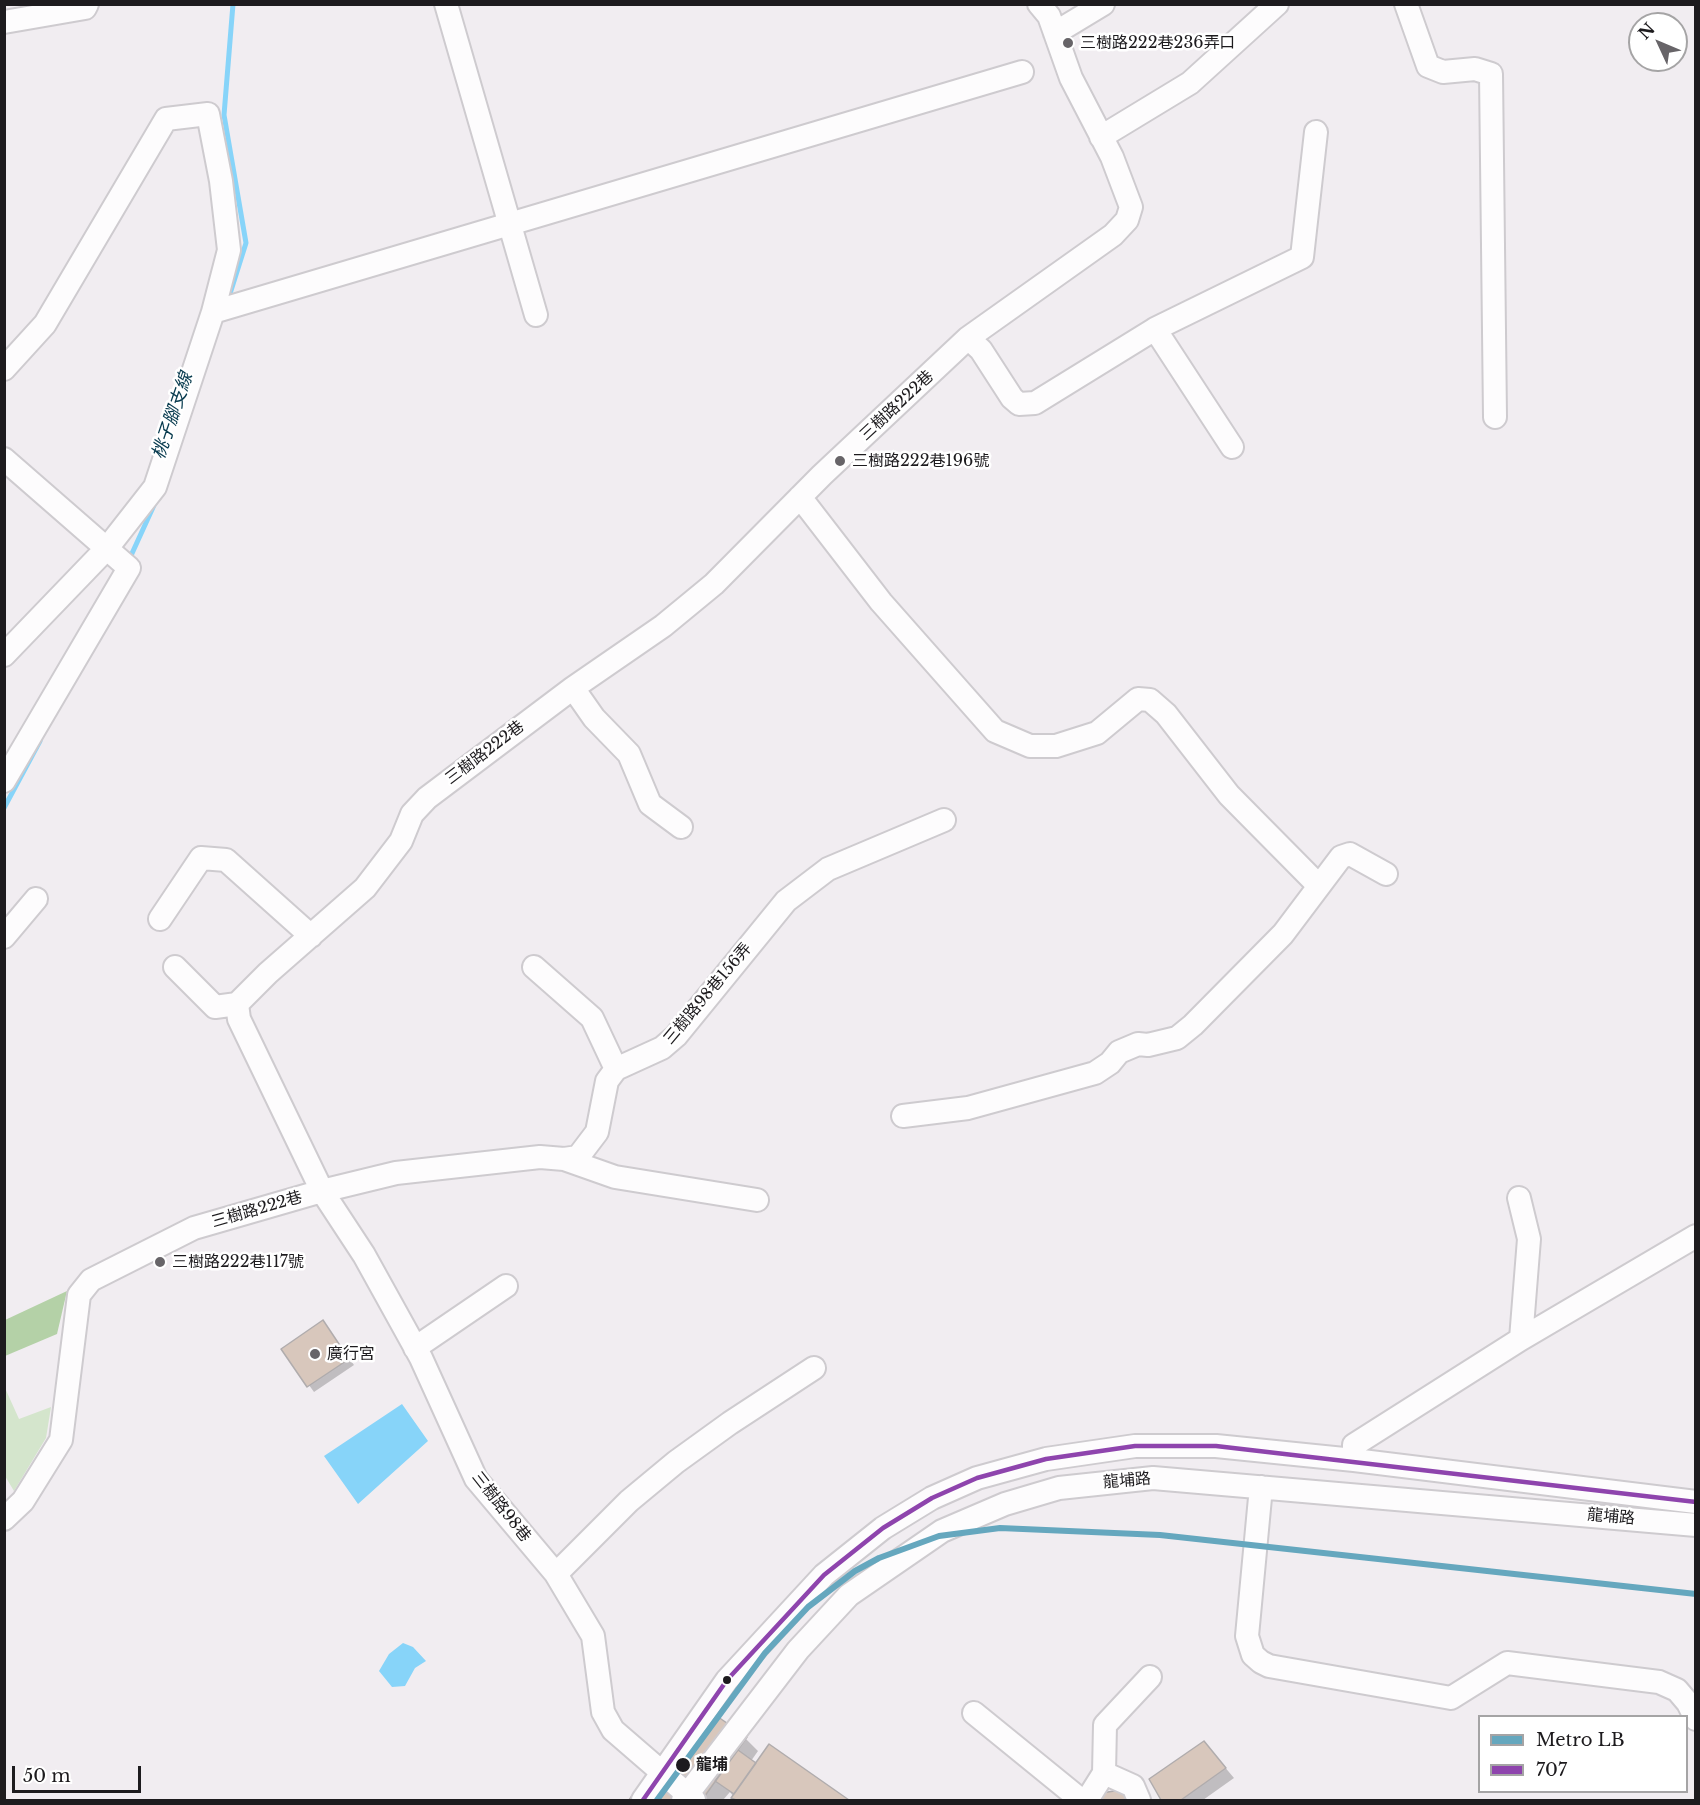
<!DOCTYPE html>
<meta charset="utf-8">
<style>
body{margin:0}
#map{position:relative;width:1700px;height:1805px;overflow:hidden;background:#f1edf1;font-family:"Libre Baskerville",serif}
canvas{display:block}
.frame{position:absolute;inset:0;border:6px solid #1d1b1e;pointer-events:none}
.legend{position:absolute;left:1478px;top:1715px;width:210px;height:78px;box-sizing:border-box;background:#fff;border:2px solid #a5a4a5;margin:0;padding:8px 10px;list-style:none;font-size:18px;color:#1d1b1e}
.legend li{display:flex;align-items:center;gap:12px;height:30px}
.legend b{width:30px;border:2px solid #a5a4a5}
.north{position:absolute;left:1628px;top:12px;width:60px;height:60px;box-sizing:border-box;background:#fff;border:2px solid #a5a4a5;border-radius:50%;rotate:314deg;font-size:16px;font-weight:700;line-height:24px;text-align:center;color:#1d1b1e}
.north::after{content:'';display:block;margin:auto;width:21px;height:27px;background:#676468;clip-path:polygon(50% 0,100% 100%,50% 72%,0 100%)}
.scale{position:absolute;left:12px;top:1766px;width:129px;height:27px;box-sizing:border-box;border:3px solid #1d1b1e;border-top:0;padding-left:8px;font-size:18px;line-height:21px;white-space:nowrap;color:#1d1b1e;-webkit-text-stroke:4px #fff;paint-order:stroke}
</style>
<div id="map">
<canvas width="1700" height="1805"></canvas>
<div class="frame"></div>
<ul class="legend">
<li><b style="height:8px;background:#65a7be"></b>Metro LB</li>
<li><b style="height:8px;background:#8e44ad"></b>707</li>
</ul>
<div class="north">N</div>
<div class="scale">50 m</div>
</div>
<script>
const c = document.querySelector('canvas').getContext('2d');
c.lineJoin = 'round';
function fillPath(path, color) { c.fillStyle = color; c.fill(path, 'evenodd'); }
const poly = rows => new Path2D(rows.map(r => 'M' + r).join(''));
function strokePath(path, color, width, dash) { c.strokeStyle = color; c.lineWidth = width; c.lineCap = dash ? 'butt' : 'round'; c.setLineDash(dash || []); c.stroke(path); }
function drawText(font, color, halo, rows, align = 'center') {
  c.font = font + ' "Libre Baskerville","Noto Sans TC",serif'; c.lineWidth = 5; c.setLineDash([]); c.textBaseline = 'middle'; c.strokeStyle = halo; c.fillStyle = color; for (const [text, x, y, turn = 0] of rows) {
    c.save(); c.translate(x, y); c.rotate((+turn || 0) * Math.PI / 180); c.textAlign = isNaN(turn) ? turn : align; if (halo) c.strokeText(text, 0, 0); c.fillText(text, 0, 0); c.restore();
  }
}
const green = poly([
 [5,1388,19,1419,51,1407,46,1438,14,1491,5,1476]
]);
const forest = poly([
 [67,1291,57,1334,5,1356,5,1320]
]);
const water = poly([
 [402,1404,428,1441,358,1504,324,1456],
 [403,1643,413,1647,426,1661,415,1668,405,1686,392,1687,379,1671,389,1654]
]);
const shadow = poly([
 [323,1322,354,1365,314,1392,283,1349],
 [698,1705,746,1739,758,1751,751,1761,756,1765,770,1746,847,1800,736,1800,730,1792,723,1800,631,1800],
 [1213,1753,1234,1778,1203,1800,1163,1800,1151,1780]
]);
const stream = poly([
 [228,300,246,243,224,115,233,4],
 [129,560,155,503],
 [4,808,40,741]
]);
const building = poly([
 [323,1320,349,1359,307,1387,281,1349,323,1320],
 [698,1703,747,1737,702,1800,629,1800,698,1703],
 [1204,1741,1226,1768,1181,1800,1161,1800,1149,1779,1204,1741],
 [769,1744,849,1800,736,1800,731,1798,769,1744],
 [738,1750,756,1763,734,1794,715,1781,738,1750],
 [1127,1789,1129,1800,1096,1800,1095,1794,1127,1789]
]);
const minor = poly([
 [446,4,536,315],
 [1406,4,1428,66,1443,72,1475,69,1491,74,1495,417],
 [4,22,85,8,87,4],
 [1055,33,1103,4],
 [1101,137,1190,83,1277,4],
 [213,312,1022,72],
 [1155,329,1232,447],
 [968,338,981,350,1012,398,1019,404,1035,403,1155,329,1302,257,1316,132],
 [4,369,45,324,166,119,208,114,221,181,229,250,213,312,155,487,108,547,4,655],
 [4,459,129,568,4,781],
 [800,497,881,602,995,731,1030,746,1056,746,1097,733,1138,699,1150,700,1166,714,1229,795,1319,886],
 [573,688,594,718,629,754,650,804,681,827],
 [160,919,201,858,226,860,311,936],
 [4,937,36,899],
 [175,967,215,1007,237,1004],
 [534,967,592,1018,616,1069],
 [903,1116,968,1108,1095,1073,1110,1063,1119,1052,1138,1044,1148,1045,1177,1038,1193,1025,1283,934,1341,857,1350,854,1386,874],
 [564,1159,615,1177,757,1200],
 [1519,1198,1529,1239,1521,1339],
 [415,1348,506,1286],
 [1354,1460,1354,1445,1521,1339,1696,1236],
 [1261,1487,1247,1636,1253,1655,1261,1662,1269,1666,1451,1698,1507,1663,1659,1682,1677,1690,1688,1703,1696,1719],
 [4,1519,23,1501,61,1440,79,1295,91,1280,194,1228,322,1191,396,1173,540,1157,564,1159,578,1157,597,1132,607,1081,616,1069,662,1048,676,1036,786,901,828,869,944,820],
 [556,1574,629,1501,676,1462,730,1423,814,1368],
 [974,1713,1081,1800],
 [1104,1773,1133,1786,1139,1800],
 [643,1800,727,1680,824,1575,883,1528,932,1498,977,1478,1046,1459,1135,1446,1216,1446,1354,1460,1696,1502],
 [683,1800,798,1650,849,1595,942,1531,1005,1504,1059,1488,1153,1478,1696,1525],
 [694,1800,613,1730,603,1712,593,1636,556,1574,476,1479,421,1358,364,1255,322,1191,239,1019,237,1004,268,973,365,888,401,841,412,814,427,798,573,688,663,626,714,584,822,475,968,338,1113,235,1127,220,1131,207,1112,157,1071,78,1049,16,1039,4],
 [1087,1800,1104,1773,1105,1725,1150,1677]
]);
const bus1 = poly([
 [643,1800,727,1680,824,1575,883,1528,932,1498,977,1478,1046,1459,1135,1446,1216,1446,1696,1502]
]);
const metro1 = poly([
 [657,1800,765,1653,808,1607,855,1571,879,1558,939,1536,1000,1528,1160,1535,1696,1594]
]);
const markers = [
 [1068,43,6,"#676468"],
 [840,461,6,"#676468"],
 [160,1262,6,"#676468"],
 [315,1354,6,"#676468"],
 [727,1680,5,"#1d1b1e"],
 [683,1765,8,"#1d1b1e"]
];
const poiNames = [
 ["三樹路222巷236弄口",1080,43],
 ["三樹路222巷196號",852,461],
 ["三樹路222巷117號",172,1262],
 ["廣行宮",327,1354]
];
const streetNames = [
 ["三樹路222巷",897,406,-43],
 ["三樹路222巷",485,753,-37],
 ["三樹路98巷156弄",708,994,-50],
 ["三樹路222巷",257,1210,-16],
 ["龍埔路",1127,1481,-5],
 ["三樹路98巷",501,1507,52],
 ["龍埔路",1611,1517,5]
];
const stopNames = [
 ["龍埔",696,1765]
];
const waterNames = [
 ["桃子腳支線",173,416,-71]
];
fillPath(green, '#d4e5cc');
fillPath(forest, '#b4d1a7');
fillPath(water, '#87d4f9');
fillPath(shadow, '#0003');
strokePath(stream, '#87d4f9', 5);
fillPath(building, '#d8c7bc');
strokePath(building, '#b0acad', 1.5);
strokePath(minor, '#cecbcf', 26);
strokePath(minor, '#fdfcfd', 22);
strokePath(bus1, '#8e44ad', 4.5);
strokePath(metro1, '#65a7be', 6);
for (const [x, y, r, color] of markers) { const dot = new Path2D(); dot.arc(x, y, r, 0, 2 * Math.PI); c.fillStyle = color; c.fill(dot); strokePath(dot, '#fff', 2); }
drawText('16px', '#1d1b1e', '#fff', poiNames, 'left');
drawText('16px', '#1d1b1e', '#fff', streetNames);
drawText('bold 16px', '#1d1b1e', '#fff', stopNames, 'left');
drawText('italic 18px', '#073a4e', '#fff', waterNames);
</script>
